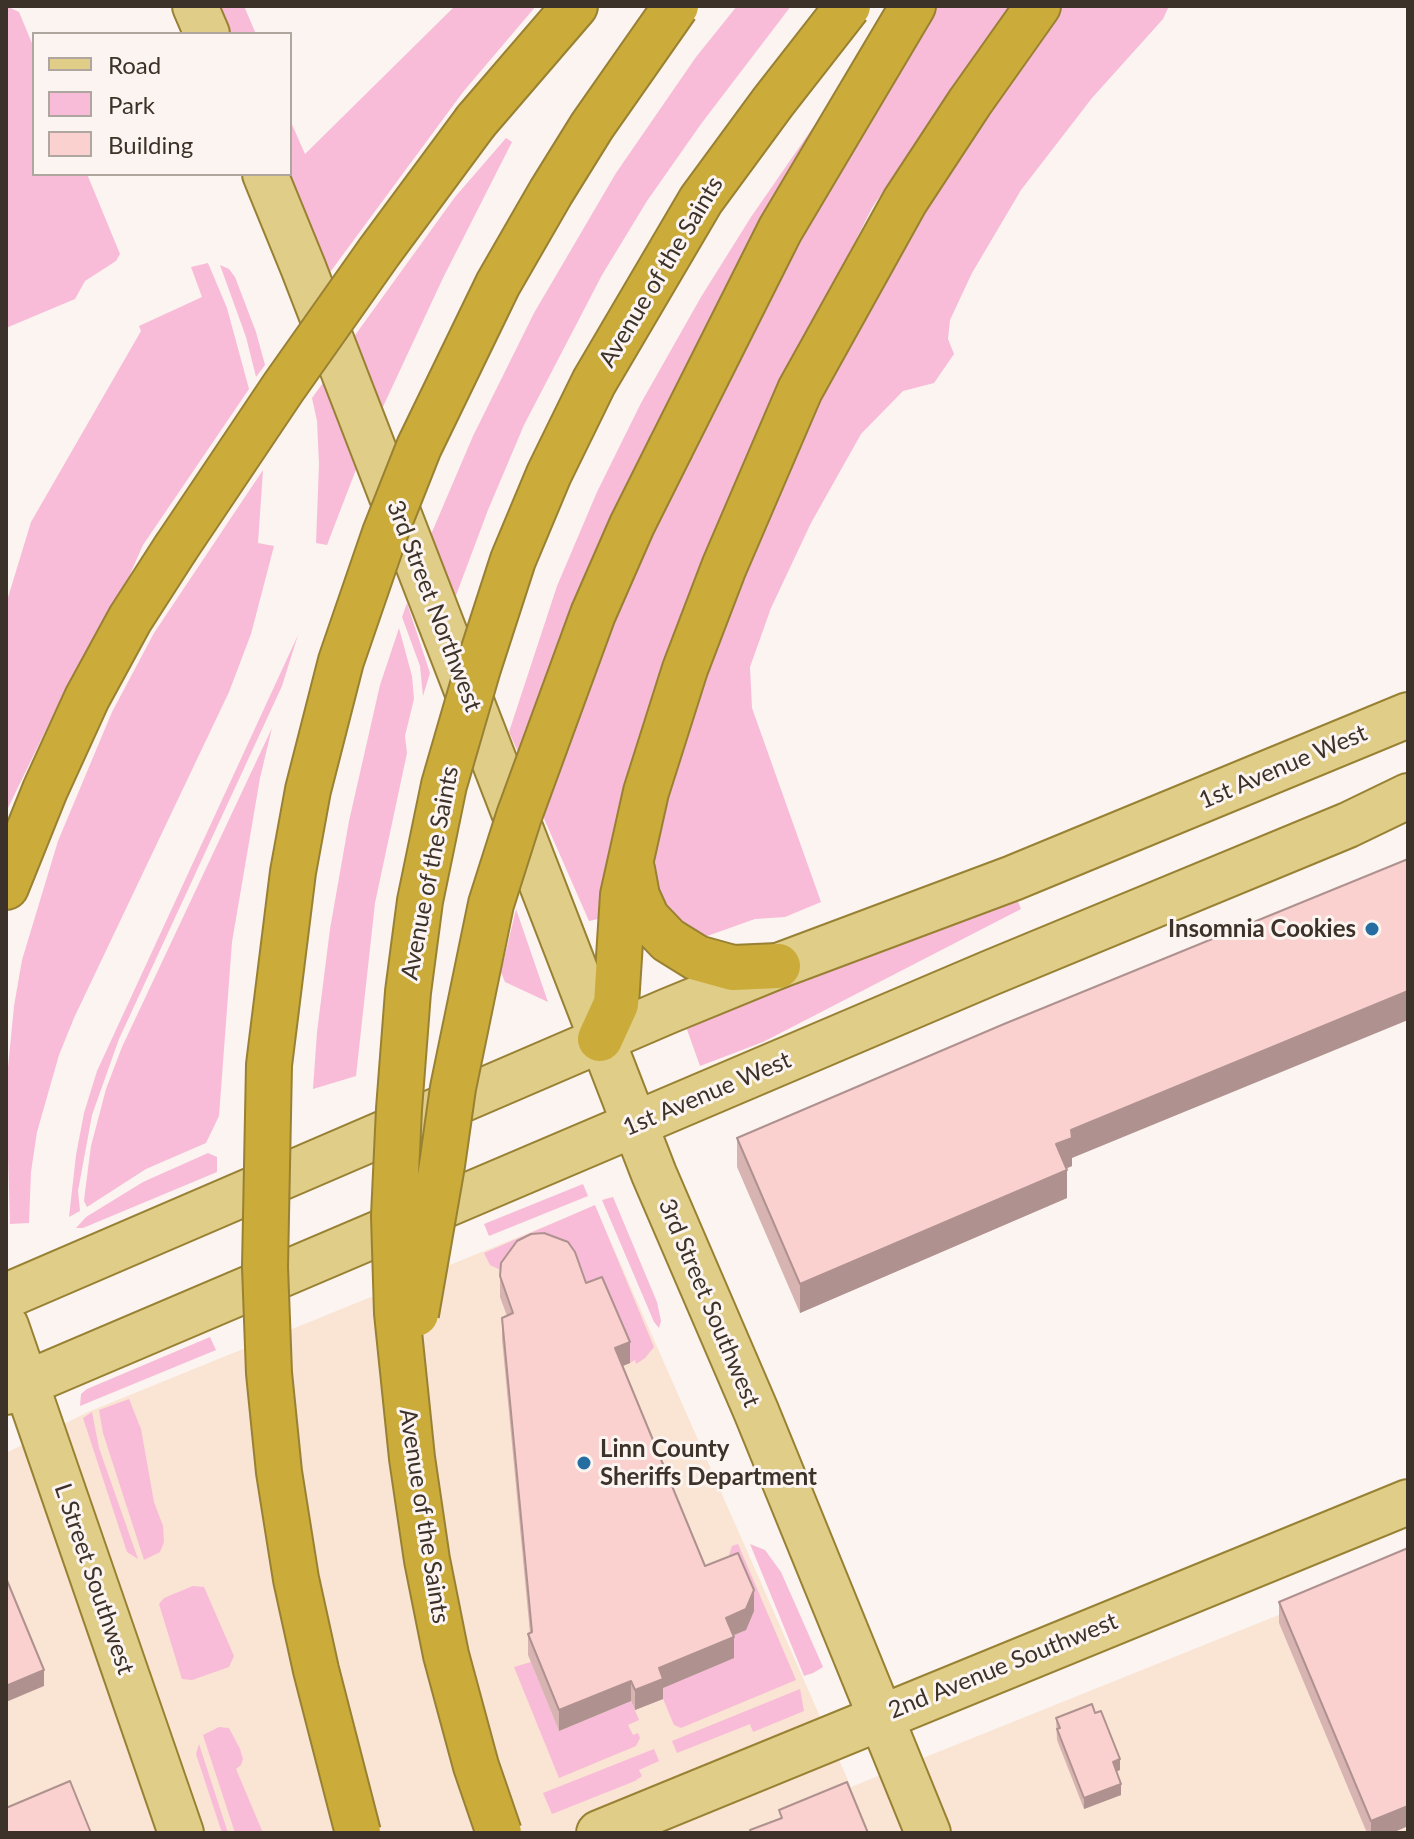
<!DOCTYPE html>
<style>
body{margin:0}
#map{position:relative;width:1414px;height:1839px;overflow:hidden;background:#fbf4f0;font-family:Lato,sans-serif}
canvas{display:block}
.frame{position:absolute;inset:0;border:8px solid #3d3229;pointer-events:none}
.legend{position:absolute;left:32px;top:32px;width:260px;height:144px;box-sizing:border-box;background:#fbf4f0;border:2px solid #afa6a0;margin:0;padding:10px 14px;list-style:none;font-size:24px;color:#3d3229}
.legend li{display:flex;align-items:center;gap:16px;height:40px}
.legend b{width:40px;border:2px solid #afa6a0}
</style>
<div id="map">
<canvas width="1414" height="1839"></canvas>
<div class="frame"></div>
<ul class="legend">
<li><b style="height:10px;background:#e0cd88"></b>Road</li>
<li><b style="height:22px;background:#f8bcd8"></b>Park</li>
<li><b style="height:22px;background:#fad1ce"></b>Building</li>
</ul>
</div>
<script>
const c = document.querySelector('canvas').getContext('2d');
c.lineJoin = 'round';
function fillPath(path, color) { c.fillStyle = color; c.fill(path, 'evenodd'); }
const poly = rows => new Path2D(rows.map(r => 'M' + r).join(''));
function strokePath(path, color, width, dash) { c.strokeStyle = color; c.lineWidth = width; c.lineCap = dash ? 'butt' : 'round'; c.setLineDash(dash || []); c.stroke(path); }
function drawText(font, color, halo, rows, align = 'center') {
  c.font = font + ' Lato,sans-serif'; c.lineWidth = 6; c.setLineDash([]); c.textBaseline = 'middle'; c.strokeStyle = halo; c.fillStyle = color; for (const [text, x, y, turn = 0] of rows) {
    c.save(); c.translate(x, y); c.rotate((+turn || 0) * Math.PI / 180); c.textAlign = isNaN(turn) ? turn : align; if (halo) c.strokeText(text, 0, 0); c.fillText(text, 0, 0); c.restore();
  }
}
const built = poly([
 [595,1206,851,1787,1408,1563,1408,1833,6,1833,6,1453,88,1412]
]);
const green = poly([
 [6,6,19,12,34,48,34,174,87,174,120,254,116,261,85,281,75,299,6,328],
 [215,6,244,6,256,34,226,34],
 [455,6,536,6,463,92,328,275,287,174,290,174,290,120,305,154],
 [737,6,791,6,701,124,647,201,602,275,524,425,488,510,455,598,429,539,473,436,534,313,616,173,696,57],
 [935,6,1014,6,961,74,872,208,765,420,629,778,612,837,598,919,589,921,542,814,605,642,667,499,810,210],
 [1061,6,1169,6,1163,19,1092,98,1021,190,972,273,950,320,948,339,954,354,934,383,903,391,861,434,811,523,771,608,750,667,752,708,821,902,785,917,755,919,696,940,672,920,657,891,652,859,676,756,749,556,838,358,883,277,993,101],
 [825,110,520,757,509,732,557,586,597,492,641,403,701,297,751,217],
 [506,138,512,142,443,278,381,411,353,338,455,197],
 [208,263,227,308,249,389,143,545,123,590,59,703,6,812,6,604,31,522,141,331,139,326,202,297,191,267],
 [220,265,229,269,235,277,256,332,265,365,256,377,246,337],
 [325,380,357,467,327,545,316,543,319,464,317,421,312,398],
 [263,470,258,543,274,546,251,634,229,692,74,1018,59,1055,37,1132,31,1172,29,1223,10,1224,6,1088,14,1006,22,960,58,841,112,712,154,633],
 [407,603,430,673,423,696,420,666,402,617],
 [399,628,412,676,414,699,405,736,407,753,375,903,356,1076,313,1089,317,1032,330,929,349,821,380,685],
 [298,635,282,686,119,1039,92,1115,78,1191,80,1211,69,1217,76,1155,84,1113,97,1071],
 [272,728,260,778,232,942,219,1116,206,1143,146,1169,87,1207,84,1201,85,1192,91,1146,106,1089,122,1047],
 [1017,899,1021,909,763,1042,700,1066,685,1024],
 [516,909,548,1002,505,982,501,972],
 [208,1153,217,1157,217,1172,83,1228,76,1228,86,1217,143,1182],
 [583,1184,588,1196,489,1236,484,1224],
 [613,1197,657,1302,661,1321,659,1328,654,1322,602,1200],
 [595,1205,654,1347,645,1358,636,1364,635,1360,630,1363,603,1298,507,1273,490,1265,484,1253],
 [210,1337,216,1350,80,1406,81,1394,87,1389],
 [129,1399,141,1429,154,1502,163,1526,164,1542,160,1552,144,1560,103,1433,99,1410],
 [92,1412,99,1448,138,1559,127,1552,83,1418],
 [738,1544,796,1680,681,1728,674,1725,659,1689,733,1658,726,1638,754,1611,729,1555,732,1546],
 [750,1544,765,1550,781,1572,823,1667,813,1673,804,1676],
 [193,1586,204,1587,234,1656,229,1667,192,1680,182,1679,159,1604,164,1598],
 [531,1662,559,1731,631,1701,639,1720,628,1725,633,1735,638,1733,640,1738,636,1746,559,1778,514,1667],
 [800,1689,804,1711,753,1732,750,1724,677,1753,672,1741],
 [219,1727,229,1728,240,1749,243,1759,241,1765,236,1769,263,1833,235,1833,203,1735],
 [199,1744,228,1833,222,1833,196,1754],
 [654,1749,659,1761,639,1770,642,1776,635,1781,552,1814,543,1793]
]);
const major = poly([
 [195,6,207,34],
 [265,174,303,267,654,1174,756,1411,928,1833],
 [6,1296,668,1011,778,966,1013,878,1408,715],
 [6,1326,181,1833],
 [6,1392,990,973,1348,825,1408,796],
 [599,1833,1408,1502]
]);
const highway = poly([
 [476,121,575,6],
 [671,447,780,230,913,6],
 [632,869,637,896,647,918,668,940,697,958,733,968,778,966],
 [6,887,45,790,87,698,130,619,175,549],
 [600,1039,616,1004,623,895,646,792,685,669,724,567,800,390,905,201,970,102,1038,6]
]);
const highwayBridge = poly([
 [175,549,283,388,379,252,476,121],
 [416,1314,442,1165,453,1088,491,904,519,816,593,614,632,525,671,447],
 [358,1833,316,1670,296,1579,279,1472,269,1373,265,1267,269,1065,293,872,308,790,341,661,385,533,419,447,498,284,551,192,592,126,676,6],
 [499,1833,476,1766,446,1655,427,1560,412,1458,397,1313,394,1216,399,1109,408,992,420,901,444,785,478,668,513,560,549,474,594,382,701,200,773,102,848,6]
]);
const wall = poly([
 [737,1138,1072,1158,1072,1166,1066,1169,1067,1198,800,1313,737,1167],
 [500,1276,586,1283,630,1363,623,1366,705,1566,754,1611,746,1630,733,1636,734,1658,663,1688,663,1699,635,1710,631,1701,559,1731,528,1655,528,1634,530,1633,502,1339,502,1318,507,1316,500,1297],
 [1408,1548,1408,1826,1392,1833,1367,1833,1279,1623,1279,1602],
 [1056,1718,1120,1770,1116,1771,1121,1795,1084,1809,1057,1740]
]);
const shadedWall = poly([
 [1408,991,1408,1020,1072,1158,1072,1166,1056,1172,1056,1144,1071,1130],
 [1067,1170,1067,1198,800,1313,800,1284],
 [630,1342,630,1363,615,1369,615,1348],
 [754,1590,754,1611,746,1630,726,1638,726,1618],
 [734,1637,734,1658,663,1688,663,1699,635,1710,635,1690,659,1668],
 [44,1670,44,1686,6,1702,6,1686],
 [631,1681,631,1701,559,1731,559,1710],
 [1120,1759,1120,1770,1113,1773,1113,1762],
 [1121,1784,1121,1795,1084,1809,1084,1798],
 [1408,1806,1408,1826,1392,1833,1371,1833,1371,1821]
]);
const building = poly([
 [1408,859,1408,991,1071,1130,1072,1138,1056,1144,1067,1170,800,1284,737,1138,1004,1024,1408,859],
 [544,1233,568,1242,575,1252,586,1283,602,1277,630,1342,615,1348,705,1566,738,1553,754,1590,746,1609,726,1618,734,1637,659,1668,663,1679,635,1690,631,1681,559,1710,528,1634,532,1632,502,1318,513,1313,500,1276,501,1263,517,1241,531,1234,544,1233],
 [1408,1548,1408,1806,1371,1821,1279,1602,1408,1548],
 [6,1578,44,1670,6,1686,6,1578],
 [1092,1704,1095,1713,1101,1711,1120,1759,1113,1762,1121,1784,1084,1798,1057,1729,1060,1728,1056,1718,1092,1704],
 [70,1781,91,1833,6,1833,6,1808,70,1781],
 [847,1782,868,1833,751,1833,750,1830,782,1818,779,1810,847,1782]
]);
const markers = [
 [1372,929,8,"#266ea2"],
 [584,1463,8,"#266ea2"]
];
const streetNames = [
 ["Avenue of the Saints",661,272,-59],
 ["3rd Street Northwest",434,606,69],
 ["1st Avenue West",1283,767,-23],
 ["Avenue of the Saints",430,873,-79],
 ["1st Avenue West",707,1094,-23],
 ["3rd Street Southwest",709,1303,67],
 ["Avenue of the Saints",424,1516,81],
 ["L Street Southwest",94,1579,71],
 ["2nd Avenue Southwest",1003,1666,-22]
];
const poiNames = [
 ["Insomnia Cookies",1356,929],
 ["Linn County",600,1449,"left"],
 ["Sheriffs Department",600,1477,"left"]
];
fillPath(built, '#fae4d3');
fillPath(green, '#f8bcd8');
strokePath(major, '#998133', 48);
strokePath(highway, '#998133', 48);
strokePath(major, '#e0cd88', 44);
strokePath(highway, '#cbab39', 44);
strokePath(highwayBridge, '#998133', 48, []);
strokePath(highwayBridge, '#cbab39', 44);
fillPath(wall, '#d7b4b1');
fillPath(shadedWall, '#af9290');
fillPath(building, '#fad1ce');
strokePath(building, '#af9290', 2);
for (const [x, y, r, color] of markers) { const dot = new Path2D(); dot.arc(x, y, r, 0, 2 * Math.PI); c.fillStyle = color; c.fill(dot); strokePath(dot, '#fbf4f0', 3); }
drawText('24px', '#3d3229', '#fbf4f0', streetNames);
drawText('bold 24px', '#3d3229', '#fbf4f0', poiNames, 'right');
</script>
